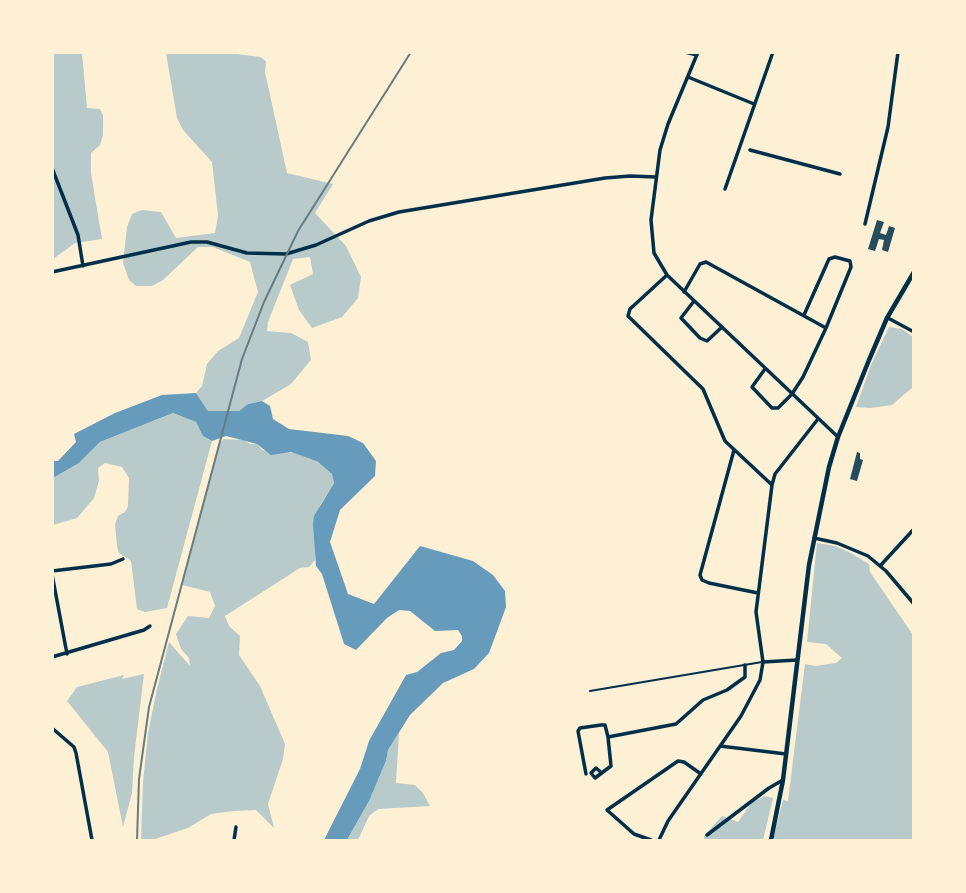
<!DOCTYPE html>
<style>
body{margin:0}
#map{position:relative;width:966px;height:893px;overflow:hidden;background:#fdf0d5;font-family:"Fira Sans Condensed",sans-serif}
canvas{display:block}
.frame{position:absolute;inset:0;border:54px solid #fdf0d5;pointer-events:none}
</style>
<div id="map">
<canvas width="966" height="893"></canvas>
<div class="frame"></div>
</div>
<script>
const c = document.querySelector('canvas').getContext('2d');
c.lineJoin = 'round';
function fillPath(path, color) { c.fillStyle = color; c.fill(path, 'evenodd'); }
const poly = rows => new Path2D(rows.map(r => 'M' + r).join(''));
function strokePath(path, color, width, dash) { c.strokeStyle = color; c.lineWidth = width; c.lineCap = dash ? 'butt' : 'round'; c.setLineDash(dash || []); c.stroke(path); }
const green = poly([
 [53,53,82,53,87,108,100,109,103,115,103,135,100,145,91,153,91,173,102,239,75,243,53,259],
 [166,53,229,53,260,57,266,61,265,72,287,173,333,184,315,213,346,246,361,277,358,298,342,317,312,328,299,310,290,285,313,274,310,257,293,259,268,322,267,331,291,333,308,342,311,360,291,384,262,401,248,404,239,411,208,411,196,393,202,386,207,364,218,351,239,338,258,292,250,262,213,247,198,247,163,280,152,286,136,286,129,280,123,263,127,227,132,214,142,210,161,212,176,238,215,233,218,215,212,162,183,130,177,118],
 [889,327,902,329,913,337,913,387,892,405,870,408,856,407,871,365],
 [173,413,196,422,203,436,212,441,167,608,145,612,137,609,131,561,119,553,117,546,115,524,118,516,125,512,128,506,129,478,122,467,105,463,98,468,99,481,94,498,77,518,53,525,53,478,79,463,100,442],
 [224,439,243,440,250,444,257,444,263,450,295,453,318,462,332,474,334,483,320,505,315,545,315,560,309,567,300,568,225,616,229,626,240,636,239,655,260,686,285,744,283,759,268,804,274,828,256,810,234,811,211,814,188,828,152,840,141,840,143,782,148,733,157,689,169,642,190,666,189,658,181,649,176,634,188,616,209,618,215,606,210,592,182,585,220,443],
 [817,543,835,546,849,552,869,564,870,572,913,635,913,840,773,840,783,800,788,801,805,664,816,666,836,663,842,658,826,644,807,642],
 [144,674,134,757,132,793,123,827,108,752,67,701,77,687,124,675,122,679],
 [399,733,396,783,415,785,423,793,430,806,378,809,369,816,358,840,347,840,369,801,386,761,388,750],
 [765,796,773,798,763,840,704,840,704,836,722,816,738,822,752,802]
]);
const water = poly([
 [196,393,208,411,239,411,248,404,262,401,270,406,273,419,289,429,348,436,363,443,376,461,375,476,340,510,330,542,348,594,374,604,420,546,473,561,493,575,505,591,506,607,489,653,474,669,443,683,410,715,388,750,386,761,369,801,347,840,324,840,360,769,369,741,406,675,417,672,441,653,454,650,462,641,462,636,458,630,435,631,410,611,399,610,387,618,356,650,344,644,322,574,316,566,313,524,314,516,334,483,332,474,318,462,308,458,291,452,271,455,257,444,226,436,212,441,203,436,196,422,173,413,100,442,79,463,53,478,53,461,58,461,76,442,74,434,115,413,162,395]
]);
const building = poly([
 [877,220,884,222,880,233,886,235,889,226,895,228,888,252,882,250,884,240,879,239,875,251,868,249],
 [857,452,860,453,860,459,863,460,857,481,850,479]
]);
const service = poly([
 [590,691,762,662]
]);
const minor = poly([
 [685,52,697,55],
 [698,52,668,124,660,150,651,220,654,253,667,275,838,437],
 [688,77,754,104],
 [750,150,840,174],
 [52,168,78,235,83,266],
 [725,189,773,52],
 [865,224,888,127,898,52],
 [52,272,191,242,207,242,247,253,286,254,316,245,369,221,399,212,605,178,630,176,656,177],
 [667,275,630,309,628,316,703,389,725,441,772,485],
 [684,292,700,264,706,262,826,328],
 [694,301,681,318,700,338,707,341,722,327],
 [888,318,914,332],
 [765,369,752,387,772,408,778,408,792,394,803,377,826,328,851,267,850,261,835,257,829,259,804,315],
 [734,450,700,575,702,580,709,583,758,593],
 [814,538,837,543,868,556,886,571,914,604],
 [880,566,914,529],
 [52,571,111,564,123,559],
 [52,574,67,654],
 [52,657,144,630,150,626],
 [763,662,797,660],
 [52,728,74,747,76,753,92,840],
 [608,737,676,724,703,700,727,690,745,677,745,665],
 [720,746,786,754],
 [586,774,578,731,580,728,601,725,605,725,608,737,611,766,595,778,591,773,596,768,602,773],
 [707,835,769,788,783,780],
 [234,840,236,827],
 [651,840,634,834,607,810,678,761,684,762,701,774],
 [659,840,668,821,741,716,760,680,763,662,756,612,772,485,775,474,818,419]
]);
const tertiary = poly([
 [771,840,783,780,809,565,829,467,838,437,869,360,887,318,914,272]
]);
const rail = poly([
 [137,840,139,779,149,707,242,359,264,302,298,231,411,52]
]);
fillPath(green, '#b9caca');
fillPath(water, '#669bbc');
fillPath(building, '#264d5e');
strokePath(service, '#003049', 2);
strokePath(minor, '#003049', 3.5);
strokePath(tertiary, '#003049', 4.5);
strokePath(rail, '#657d81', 2);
</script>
